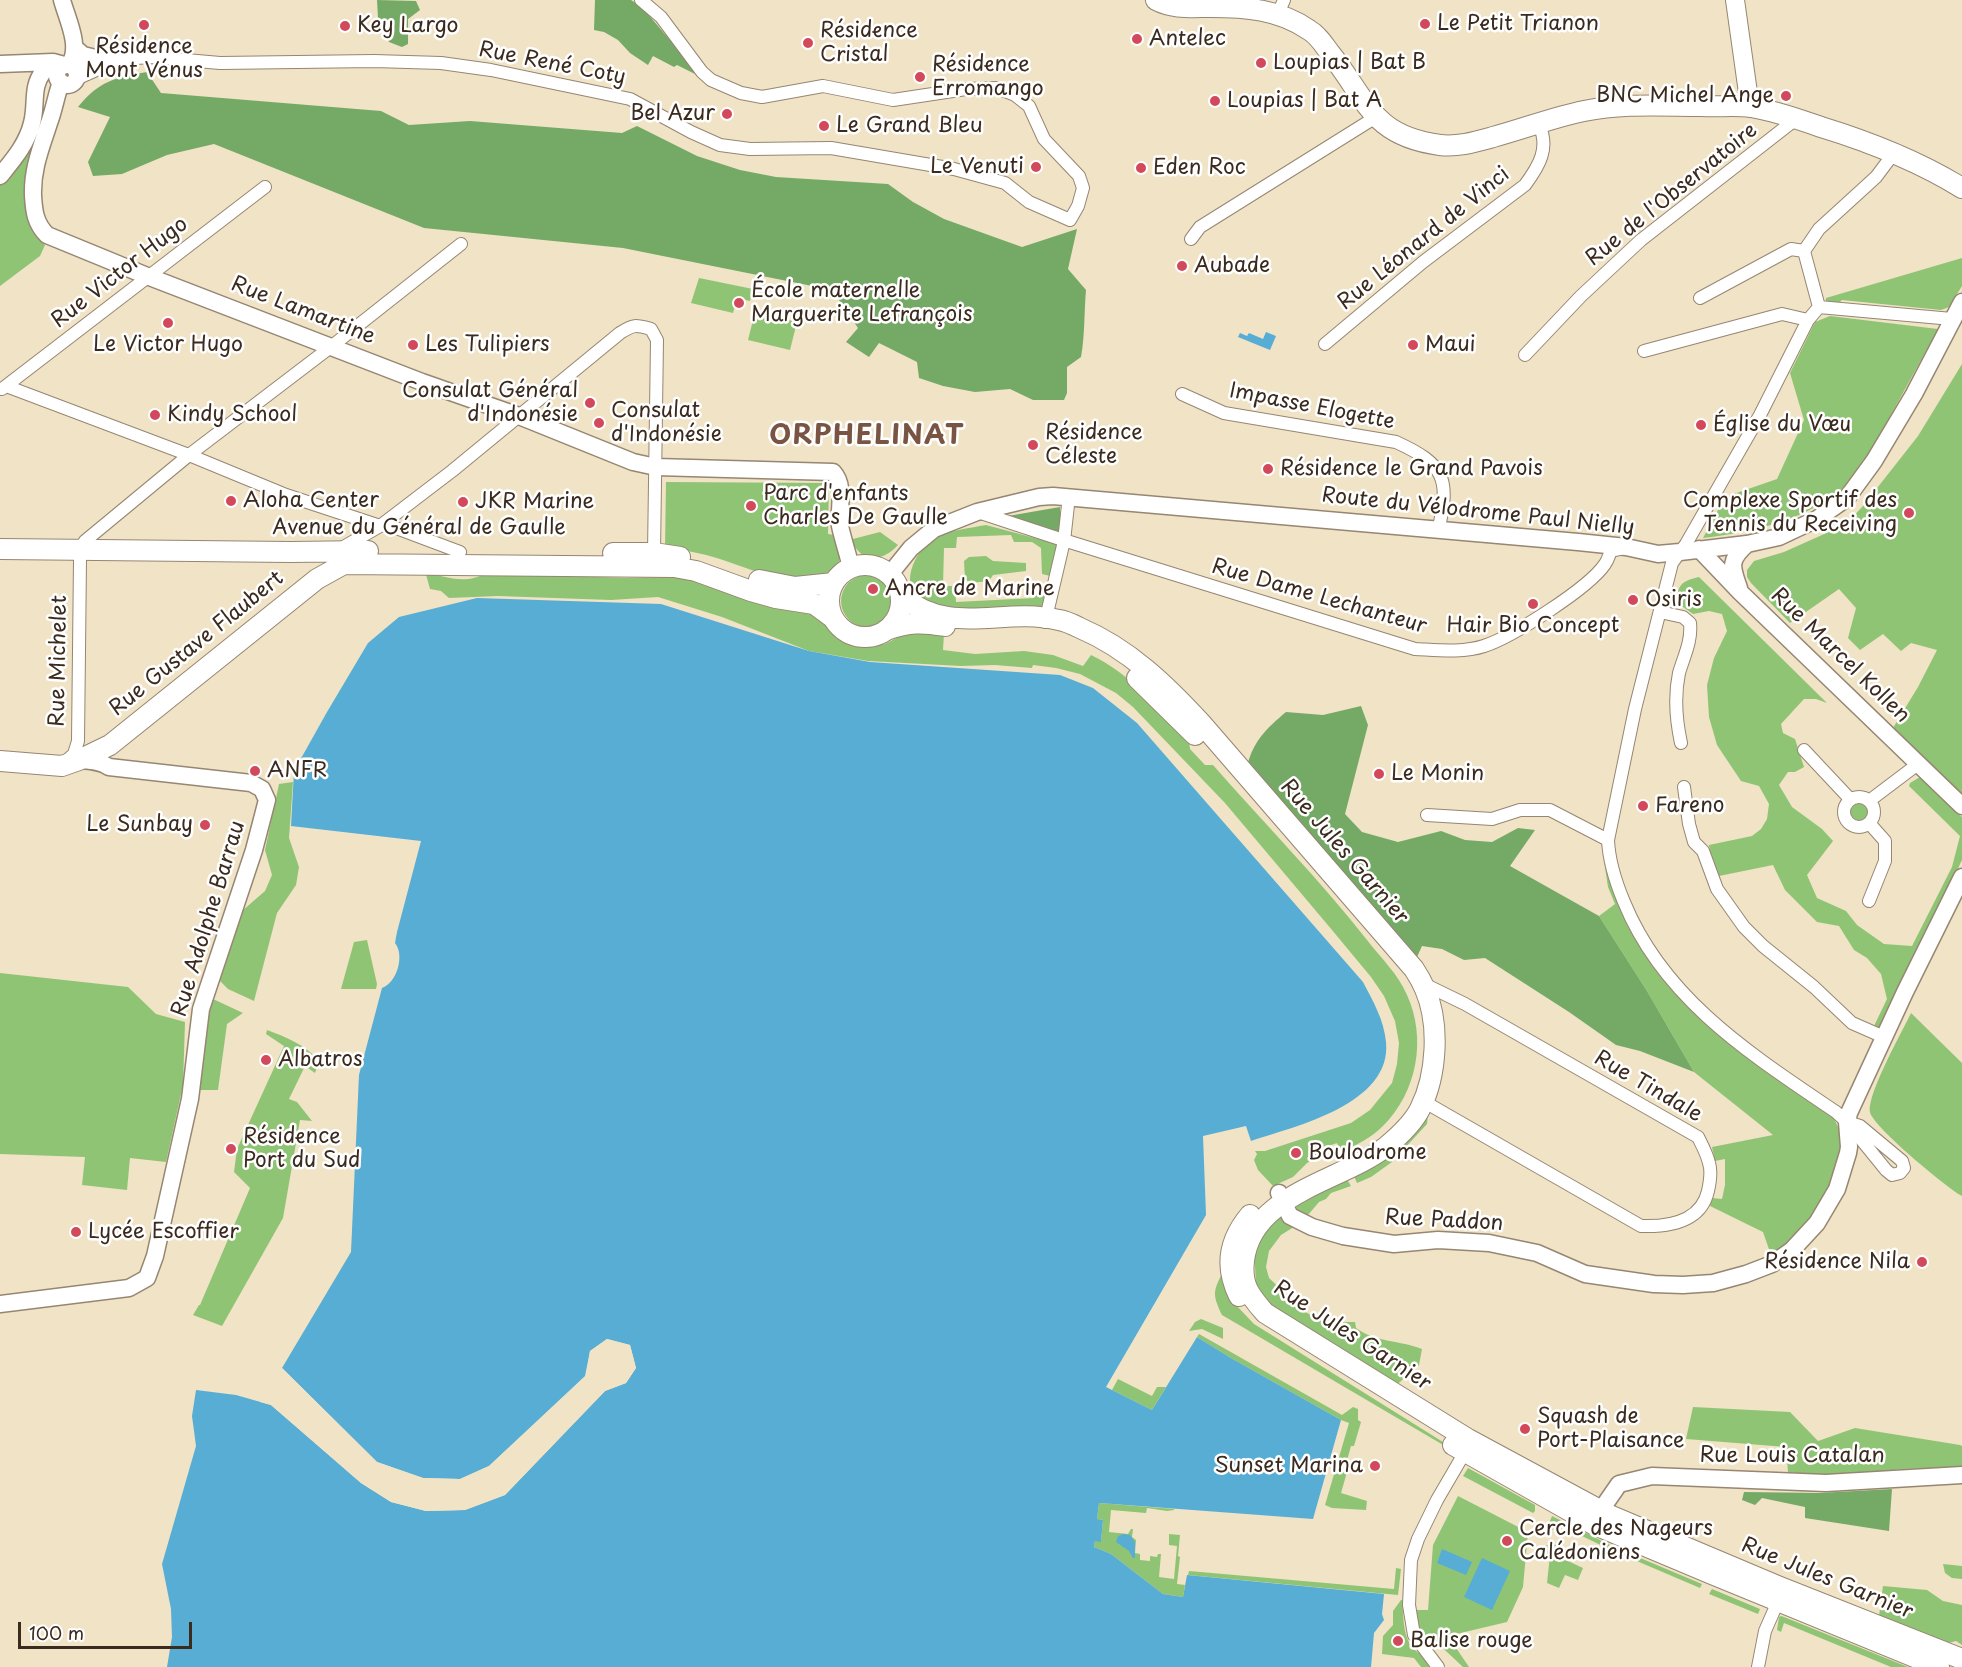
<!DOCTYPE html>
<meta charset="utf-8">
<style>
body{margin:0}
#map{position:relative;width:1962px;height:1667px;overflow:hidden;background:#f0e3c6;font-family:"Playpen Sans",sans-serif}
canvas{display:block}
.scale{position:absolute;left:18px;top:1622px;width:174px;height:27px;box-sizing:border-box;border:3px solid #3b2a1e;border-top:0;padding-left:8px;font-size:18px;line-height:21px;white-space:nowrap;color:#3b2a1e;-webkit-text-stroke:4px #fff;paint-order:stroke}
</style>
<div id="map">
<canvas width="1962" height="1667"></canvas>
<div class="scale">100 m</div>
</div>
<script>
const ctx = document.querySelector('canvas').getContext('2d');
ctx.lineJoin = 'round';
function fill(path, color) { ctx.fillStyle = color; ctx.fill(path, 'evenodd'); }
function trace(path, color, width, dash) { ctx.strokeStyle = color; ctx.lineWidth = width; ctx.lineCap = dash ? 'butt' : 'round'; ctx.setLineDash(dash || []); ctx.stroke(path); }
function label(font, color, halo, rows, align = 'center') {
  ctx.font = font + ' "Playpen Sans",sans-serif'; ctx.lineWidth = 5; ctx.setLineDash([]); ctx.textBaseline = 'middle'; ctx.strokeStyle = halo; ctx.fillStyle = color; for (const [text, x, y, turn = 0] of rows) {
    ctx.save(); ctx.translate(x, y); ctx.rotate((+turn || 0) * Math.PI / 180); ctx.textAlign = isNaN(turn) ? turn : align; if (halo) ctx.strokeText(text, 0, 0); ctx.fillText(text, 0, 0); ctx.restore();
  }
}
fill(new Path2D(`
 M50,102L25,181L31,225L45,245L40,256L0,286V183L42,119Z
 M1962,258V286L1949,307L1941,310L1842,300L1838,304L1826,301V298Z
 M699,278L753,289L750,301L737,298L733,313L691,303Z
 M755,312L797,322L790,350L748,340Z
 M1830,316L1938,329L1870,453C1866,460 1863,467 1858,473C1822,517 1756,532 1703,538L1725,497L1777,479L1804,420L1790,373L1815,322Z
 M1962,364V794L1893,728L1918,687L1937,650L1911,643L1901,651L1883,634L1860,650L1848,638L1856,608L1839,589L1790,623L1751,583L1747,577V570L1754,561L1784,552L1822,535L1849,521L1863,506L1918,436Z
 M666,482L829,483L828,534L835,535C837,545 843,562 836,571C832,576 826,577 819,578C784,585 753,570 720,559C702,553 683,550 665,548Z
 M986,525L1057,544L1050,576L1042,574L1041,548L1032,542H1014L1011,535L957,537L956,548H944L943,586H955L956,602L1034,598L1037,588L1046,589L1042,607C1015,611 941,614 919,598C898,583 918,546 936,537C951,530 970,528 986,525Z
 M880,532L898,545C889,555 876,562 863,555C858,552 853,544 849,540Z
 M986,556L993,561L1026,563V571L993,575L989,581L970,583L965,579L964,561L969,557Z
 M425,571C442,577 468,585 485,573L625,578L673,577L697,581L732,595L771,606L811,613L824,618L834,634L848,644L867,647L885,644L904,634L919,630L944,633L943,650L975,654L1024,651L1053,655L1083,666L1091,655C1131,674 1158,708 1189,740L1190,749L1205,765H1213C1264,823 1319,879 1367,940C1381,958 1398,974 1407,995C1427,1039 1417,1092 1383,1126C1371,1138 1356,1145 1341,1153L1337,1143L1323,1148L1324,1154L1307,1163L1293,1177L1273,1186L1258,1170L1254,1160L1257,1154L1255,1151H1265L1351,1123L1370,1110L1392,1083L1397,1064L1399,1043L1395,1021L1384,996L1371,977L1332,930L1225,803L1133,707L1116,693L1080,674L1056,668L1033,665L1032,668L995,665L961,666L868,661L809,651L722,617L658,597L611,600L498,596L449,598L441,591L430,589Z
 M841 601a26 26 0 1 1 52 0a26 26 0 1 1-52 0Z
 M1699,577L1827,703L1816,699H1804L1781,724L1783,733L1795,739L1804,767L1795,772H1788L1779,785L1792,807L1822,829L1833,841L1807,875L1817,898L1846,911L1857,925L1884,944L1912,946L1952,867L1960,836L1909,786L1910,783L1920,777L1962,817V860L1881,1029L1869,1027L1874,1026L1887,999L1881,974L1867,958L1854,950L1839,926L1817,922L1785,890L1773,865L1719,876L1712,864L1709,845L1752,836L1761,829L1767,819L1769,804L1759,786L1741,781L1717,745L1709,717L1707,685L1714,658L1727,631L1722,614L1709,611L1693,614L1676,602C1678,584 1682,581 1699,577Z
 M293,782L289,838L299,867L296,885L277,913L254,1001L228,989L220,981L242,911L265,891L272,875L265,850L279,784Z
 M1848 811a11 11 0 1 1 22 0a11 11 0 1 1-22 0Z
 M1604,861L1627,925L1646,956L1674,991L1716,1033L1831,1115C1863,1152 1809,1239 1771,1255L1763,1232L1710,1206L1712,1198L1722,1199L1725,1185V1159L1715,1161L1712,1147L1773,1135L1694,1072L1647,991L1599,916L1615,904L1608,887Z
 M367,940L377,984L376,989H341L354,942Z
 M0,973L128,987L156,1014L185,1022L183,1085L166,1162L130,1158L127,1190L82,1185L85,1157L0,1154Z
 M213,999L243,1013L227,1024L218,1090H199L204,1023Z
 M1911,1013L1962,1063V1196C1947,1188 1872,1126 1870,1112C1867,1094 1902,1032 1911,1013Z
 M267,1030C286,1037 306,1045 319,1061L315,1073L305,1066L289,1099L297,1102L312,1121L300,1120L283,1218L222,1326L193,1315L199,1305H200L250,1188L234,1172L237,1149L284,1046L266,1034Z
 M1428,1114L1427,1124L1392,1162L1371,1177L1357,1183L1352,1172Z
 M1345,1176L1351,1186L1331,1193L1326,1199L1319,1202L1308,1215L1298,1211L1294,1202Z
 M1276,1214L1297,1225L1281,1235L1269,1251L1266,1267L1269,1278L1287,1295L1294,1306L1324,1322H1355L1356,1328C1376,1343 1400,1340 1422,1349L1419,1365L1400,1382L1397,1384L1268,1306L1256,1286L1254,1247Z
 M1224,1269L1235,1304L1254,1324L1451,1447L1450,1449L1222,1315C1211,1292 1214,1291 1224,1269Z
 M1201,1319L1223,1328V1339L1202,1329L1189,1331L1195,1322Z
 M1199,1334L1342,1415L1353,1407L1358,1409V1420L1361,1422L1354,1446H1351L1344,1471L1347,1472L1341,1493L1367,1501L1366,1510L1332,1508L1325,1505L1349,1423L1341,1420L1231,1358L1197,1337Z
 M1118,1379L1152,1396L1157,1387H1166L1152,1410L1112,1390Z
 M1693,1407L1790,1412L1818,1441L1855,1428L1960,1445L1962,1446V1467L1902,1469L1841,1477L1788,1472L1786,1447L1686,1439Z
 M1468,1468L1535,1505V1511L1533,1513L1463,1476Z
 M1458,1496L1528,1532L1523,1587L1507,1622L1448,1636L1469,1667H1463L1431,1637L1425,1644L1417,1635L1414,1610H1428L1433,1545Z
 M1099,1503L1174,1509V1510L1167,1511L1147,1508L1146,1513L1111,1510L1109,1532L1128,1534L1131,1529H1133L1132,1537L1136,1540L1135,1553L1140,1554V1560L1150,1561V1556L1157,1557L1158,1554H1161L1159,1577L1174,1579L1177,1546L1169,1545V1534L1180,1535L1178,1556L1180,1557L1177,1584L1185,1585L1183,1597L1163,1594L1111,1554L1094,1547L1095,1541H1101L1103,1520L1097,1519Z
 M1552,1516L1614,1547L1702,1584L1700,1588L1611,1550L1557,1524L1553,1530L1547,1528Z
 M1551,1543L1556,1545L1553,1554L1583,1568L1578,1580L1565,1575L1559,1588L1547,1583L1550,1555L1542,1554L1545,1546Z
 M1943,1564L1962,1566V1579L1952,1578L1945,1573Z
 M1396,1568L1401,1569L1398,1595L1188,1575L1189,1571L1394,1589Z
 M1883,1586L1927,1590L1943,1601L1962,1605V1645L1956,1641L1945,1644L1879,1616Z
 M1712,1589L1760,1609L1758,1614L1709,1594Z
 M1401,1600H1402C1404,1617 1402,1638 1415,1650C1422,1656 1429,1659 1432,1667H1421L1414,1658L1382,1654L1383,1636L1393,1625V1611Z
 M1781,1616L1784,1617L1908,1667H1891L1784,1623L1781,1632L1777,1630L1779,1617Z`), '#90c475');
fill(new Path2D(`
 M377,0L416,1L420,10L408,19V44L402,47L389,42L378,18Z
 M595,0H631L642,7L701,77L677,65L674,67L653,56L648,65L630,53L618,40L604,32L594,30Z
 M147,72L161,93L381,111L409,125L470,121L622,133L637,126L697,156L740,170L776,177L888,184L913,202L944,219L1022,247L1077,229L1068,269L1086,290C1084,313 1085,334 1081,357L1067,367V393L1064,400H1033L1010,389L975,392L943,386L919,378L917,362L879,343L869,357L846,342L858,328L832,290L623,248L424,228L214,144L167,155L122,174L93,176L88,162L110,117L78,107C100,80 115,78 147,72Z
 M1060,507V532L1054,535L1008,516Z
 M1361,706L1368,725L1345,814L1362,832L1398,842L1441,831L1465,840L1492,842L1518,828L1535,830L1510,866L1599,916L1647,991L1694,1072L1640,1051L1616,1045L1569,1012L1485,958L1464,960L1442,949L1422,946L1417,957L1407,953L1247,766C1254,740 1266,729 1286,712L1323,715Z
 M1892,1489L1889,1531L1805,1518V1507L1762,1498L1755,1505L1742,1500L1744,1492L1819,1493Z`), '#74aa66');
fill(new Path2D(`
 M1266,332L1276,336L1270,350L1238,337L1240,333L1247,336L1249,333L1263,339Z
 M477,598L661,604L809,651L870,662L1060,675L1093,688L1137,723L1363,982C1373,1001 1384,1020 1386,1042C1392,1104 1296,1126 1251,1141L1246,1126L1203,1136L1206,1215L1106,1387L1152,1410L1197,1337L1231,1358L1341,1420L1313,1519L1099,1503L1097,1519L1103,1520L1101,1542L1095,1541L1094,1547L1111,1554L1163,1594L1183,1597L1187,1575L1384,1594L1382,1614L1384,1620L1374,1633L1371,1667H167L172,1637L171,1609L162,1564L196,1446L192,1416L196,1390L236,1395L271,1405L361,1483L391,1502L426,1511L465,1510L505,1495L605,1391L626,1383L636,1368L630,1345L607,1339L590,1351L586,1376L489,1466L460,1479L423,1478L377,1462L282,1368L351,1252L359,1075L382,988C397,983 405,955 395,943L397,932L421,841L291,826L294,771L327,712L368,643L399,617Z
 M1123,1534L1130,1535L1135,1542V1558H1133L1129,1551L1116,1542L1118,1536Z
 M1442,1549L1472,1562L1466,1575L1437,1563Z
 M1482,1558L1510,1571L1492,1610L1464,1597Z`), '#57add3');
fill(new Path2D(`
 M607,1339L630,1345L636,1368L626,1383L605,1391L505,1495L465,1510L426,1511L391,1502L361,1483L271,1405L260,1402L262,1399L272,1403L363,1481L392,1500L427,1508L465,1507L503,1492L603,1389L624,1380L633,1367L628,1348L608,1342L593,1353L588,1378L491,1469L460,1482L423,1481L376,1464L280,1370L282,1368L377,1462L423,1478L460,1479L489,1466L585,1376L590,1351Z`), '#f0e3c6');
const minor = new Path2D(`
 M1278,14L1284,0
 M74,68L104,60L152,57L220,63L374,61L441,63L491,70L630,99L691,132L720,145L750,149L831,148L954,169L1005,183L1029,202L1070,220L1078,206L1083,188L1079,176L1044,139L1029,106L1015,95L997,88L966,89L893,100L823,86L762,97L741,93L711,80L702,72L661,17L641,0
 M76,79L103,67
 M1191,239L1200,227L1376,117
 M1700,298L1791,249L1804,251
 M1819,307L1804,251L1819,229L1876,177L1894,153
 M1325,344L1423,262L1525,185C1539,166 1550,148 1539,125
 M1644,351L1782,314L1808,320
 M1525,355L1581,296L1641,240L1796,119
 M6,386L189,455L286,495L380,526L388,525L460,552
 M2,389L265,187
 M1182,394L1224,413L1396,442C1444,464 1451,478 1438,531
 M978,512L1057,538L1415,649C1437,650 1463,653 1484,646C1512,637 1589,588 1605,564C1608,560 1609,555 1611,551L1625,548
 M340,549L380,526L452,471L620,333C634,324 636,325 651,329L657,340L654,553
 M1660,612L1683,617L1690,623C1692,641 1684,656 1679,673C1674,697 1676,720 1681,743
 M1045,622L1064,541L1069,496
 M1804,750L1850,799
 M64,763L74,754L78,741L80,560V550L85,541L189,455L332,346L461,244
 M1684,787L1689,824L1694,842L1703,851L1717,889L1744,927L1763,946L1814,987L1852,1023L1884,1037
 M1844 812a15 15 0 1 1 30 0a15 15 0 1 1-30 0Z
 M1869,801L1918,764
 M1427,815L1492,819L1520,810H1550L1608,840
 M1869,823L1885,841V861L1869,901
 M1422,988L1430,987L1465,1004L1698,1137C1702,1145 1707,1154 1709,1163C1712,1172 1710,1182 1708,1191C1701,1222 1669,1227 1641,1226L1423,1101
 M1847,1122L1860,1126L1902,1161L1904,1168L1900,1173L1892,1175L1886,1170L1847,1122L1836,1112C1752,1055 1664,1000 1624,902C1616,883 1609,862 1608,840L1635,709L1672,563L1686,544L1760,415L1808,320L1819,307L1952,319
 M1438,1667L1414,1635L1409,1605L1411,1560L1418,1539L1437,1500L1465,1452
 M1758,1667L1765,1631L1780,1597`);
const tertiary = new Path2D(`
 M62,0C67,19 82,47 69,65
 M75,48L83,55L104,60
 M0,64L53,62L64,65
 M57 75a10 10 0 1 1 20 0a10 10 0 1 1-20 0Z
 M61,82C56,96 54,110 49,123C41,148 32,169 33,196C34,211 35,223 47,235L147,276L422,382L519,416L633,462L656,467L833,472C846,486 838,509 840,526C843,540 848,554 851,568
 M0,176C13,160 27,144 32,123C37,105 31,87 43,72
 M1699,549L1740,592L1962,806
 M890,574L911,548L934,529L977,512L1039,497L1053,496L1578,542L1626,547L1658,554L1680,552L1747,544L1779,537L1817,519L1847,498L1874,461L1914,394L1962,302
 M1739,588C1731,566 1729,560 1747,544
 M1279,1193L1290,1216L1312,1227L1343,1236L1394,1244L1438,1240L1489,1243L1537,1253L1585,1274L1654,1284L1683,1285L1713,1283L1746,1274L1772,1264L1792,1250L1817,1223L1837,1189L1848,1153L1849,1147L1847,1122L1849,1113L1905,992L1962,877
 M0,1304L129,1288L147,1278L155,1256L190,1099L201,1009L254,850L267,800L262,789L251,783L109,767C100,761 90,761 79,760
 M1603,1522L1600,1518L1601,1510L1619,1484L1652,1476L1826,1483L1962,1475`);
const secondary = new Path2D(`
 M1735,0L1750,107`);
const primary = new Path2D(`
 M1156,0C1173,9 1191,7 1210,7C1245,7 1279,9 1309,30C1318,35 1324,45 1330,53C1367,99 1371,136 1440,145C1458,147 1475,142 1493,137C1523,129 1554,117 1584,111C1623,103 1662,106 1702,106C1718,107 1735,105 1751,107C1775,111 1798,119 1821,127C1870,142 1918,161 1962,188
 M0,549L291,552L368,551
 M613,553H654L680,557
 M829 601a36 36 0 1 1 72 0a36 36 0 1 1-72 0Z
 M759,580L795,587L834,583
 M901,596C954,638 1001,606 1059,620C1066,621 1074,625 1080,628C1129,649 1166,685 1201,723L1414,969C1418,975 1422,982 1425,989C1440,1024 1437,1075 1420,1109C1413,1123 1399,1136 1387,1146C1343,1181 1251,1193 1244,1261C1241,1285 1250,1296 1265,1313L1468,1439L1609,1515L1775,1585L1962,1659
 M886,630C910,622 921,622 945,626
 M1137,678L1195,735
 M0,761L62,766L79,760L110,745L317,579L344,564L674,567L696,571L751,591L776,598L814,604L833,618
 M1239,1296C1224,1266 1229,1240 1250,1215
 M1453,1445L1593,1524L1712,1574L1939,1667`);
trace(minor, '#968672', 14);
trace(tertiary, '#968672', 19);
trace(secondary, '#968672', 20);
trace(primary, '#968672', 22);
trace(minor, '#fff', 12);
trace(tertiary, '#fff', 16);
trace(secondary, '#fff', 18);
trace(primary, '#fff', 20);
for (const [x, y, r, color] of [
 [1425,24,6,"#d1495b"],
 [144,25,6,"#d1495b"],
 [345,26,6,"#d1495b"],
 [1137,39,6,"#d1495b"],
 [808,43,6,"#d1495b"],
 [1261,63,6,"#d1495b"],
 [920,77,6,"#d1495b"],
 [1786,96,6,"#d1495b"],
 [1215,101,6,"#d1495b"],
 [727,114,6,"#d1495b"],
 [824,126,6,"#d1495b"],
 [1036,167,6,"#d1495b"],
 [1141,168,6,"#d1495b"],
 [1182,266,6,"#d1495b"],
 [739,303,6,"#d1495b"],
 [168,323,6,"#d1495b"],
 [413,345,6,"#d1495b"],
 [1413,345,6,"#d1495b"],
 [590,403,6,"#d1495b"],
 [155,415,6,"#d1495b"],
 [599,423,6,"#d1495b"],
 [1701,425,6,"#d1495b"],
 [1033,445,6,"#d1495b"],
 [1268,469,6,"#d1495b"],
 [231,501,6,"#d1495b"],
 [463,502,6,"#d1495b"],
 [751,506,6,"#d1495b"],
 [1909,513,6,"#d1495b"],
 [873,589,6,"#d1495b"],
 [1633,600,6,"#d1495b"],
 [1533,604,6,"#d1495b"],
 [255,771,6,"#d1495b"],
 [1379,774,6,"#d1495b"],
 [1643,806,6,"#d1495b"],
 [205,825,6,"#d1495b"],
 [266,1060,6,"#d1495b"],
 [231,1149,6,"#d1495b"],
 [1296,1153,6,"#d1495b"],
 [76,1232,6,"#d1495b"],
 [1922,1262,6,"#d1495b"],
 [1525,1429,6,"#d1495b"],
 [1375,1466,6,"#d1495b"],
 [1507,1541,6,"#d1495b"],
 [1398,1641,6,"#d1495b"]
]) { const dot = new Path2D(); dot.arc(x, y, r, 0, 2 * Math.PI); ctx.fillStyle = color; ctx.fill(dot); trace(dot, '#fff', 2); }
label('21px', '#3b2a1e', '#fff', [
 ["Le Petit Trianon",1437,24],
 ["Key Largo",357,26],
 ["Résidence",820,31],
 ["Cristal",820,55],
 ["Antelec",1149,39],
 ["Résidence",144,47,"center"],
 ["Mont Vénus",144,71,"center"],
 ["Loupias | Bat B",1273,63],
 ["Résidence",932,65],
 ["Erromango",932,89],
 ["BNC Michel Ange",1774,96,"right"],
 ["Loupias | Bat A",1227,101],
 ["Bel Azur",715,114,"right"],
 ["Le Grand Bleu",836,126],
 ["Le Venuti",1024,167,"right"],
 ["Eden Roc",1153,168],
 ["Aubade",1194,266],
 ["École maternelle",751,291],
 ["Marguerite Lefrançois",751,315],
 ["Le Victor Hugo",168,345,"center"],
 ["Les Tulipiers",425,345],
 ["Maui",1425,345],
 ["Consulat Général",578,391,"right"],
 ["d'Indonésie",578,415,"right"],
 ["Consulat",611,411],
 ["d'Indonésie",611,435],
 ["Kindy School",167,415],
 ["Église du Vœu",1713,425],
 ["Résidence",1045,433],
 ["Céleste",1045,457],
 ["Résidence le Grand Pavois",1280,469],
 ["Parc d'enfants",763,494],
 ["Charles De Gaulle",763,518],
 ["Aloha Center",243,501],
 ["Complexe Sportif des",1897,501,"right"],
 ["Tennis du Receiving",1897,525,"right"],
 ["JKR Marine",475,502],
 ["Ancre de Marine",885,589],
 ["Osiris",1645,600],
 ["Hair Bio Concept",1533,626,"center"],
 ["ANFR",267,771],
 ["Le Monin",1391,774],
 ["Fareno",1655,806],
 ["Le Sunbay",193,825,"right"],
 ["Albatros",278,1060],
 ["Résidence",243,1137],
 ["Port du Sud",243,1161],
 ["Boulodrome",1308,1153],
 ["Lycée Escoffier",88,1232],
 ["Résidence Nila",1910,1262,"right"],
 ["Squash de",1537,1417],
 ["Port-Plaisance",1537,1441],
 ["Sunset Marina",1363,1466,"right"],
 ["Cercle des Nageurs",1519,1529],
 ["Calédoniens",1519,1553],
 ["Balise rouge",1410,1641]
], 'left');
label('21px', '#3b2a1e', '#fff', [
 ["Rue René Coty",552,64,11],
 ["Rue de l'Observatoire",1672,195,-39],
 ["Rue Léonard de Vinci",1424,239,-39],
 ["Rue Victor Hugo",120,273,-38],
 ["Rue Lamartine",303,311,21],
 ["Impasse Elogette",1312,407,11],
 ["Route du Vélodrome Paul Nielly",1478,512,6],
 ["Avenue du Général de Gaulle",419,528],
 ["Rue Dame Lechanteur",1319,597,16],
 ["Rue Gustave Flaubert",197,644,-39],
 ["Rue Marcel Kollen",1840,656,44],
 ["Rue Michelet",59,661,-89],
 ["Rue Jules Garnier",1344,852,49],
 ["Rue Adolphe Barrau",209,919,-73],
 ["Rue Tindale",1648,1087,30],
 ["Rue Paddon",1444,1221,3],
 ["Rue Jules Garnier",1352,1336,33],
 ["Rue Louis Catalan",1792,1456],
 ["Rue Jules Garnier",1827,1579,22]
]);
ctx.letterSpacing = '1.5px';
label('bold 27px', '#7a5443', '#fff', [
 ["ORPHELINAT",867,437]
]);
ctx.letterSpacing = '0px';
</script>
